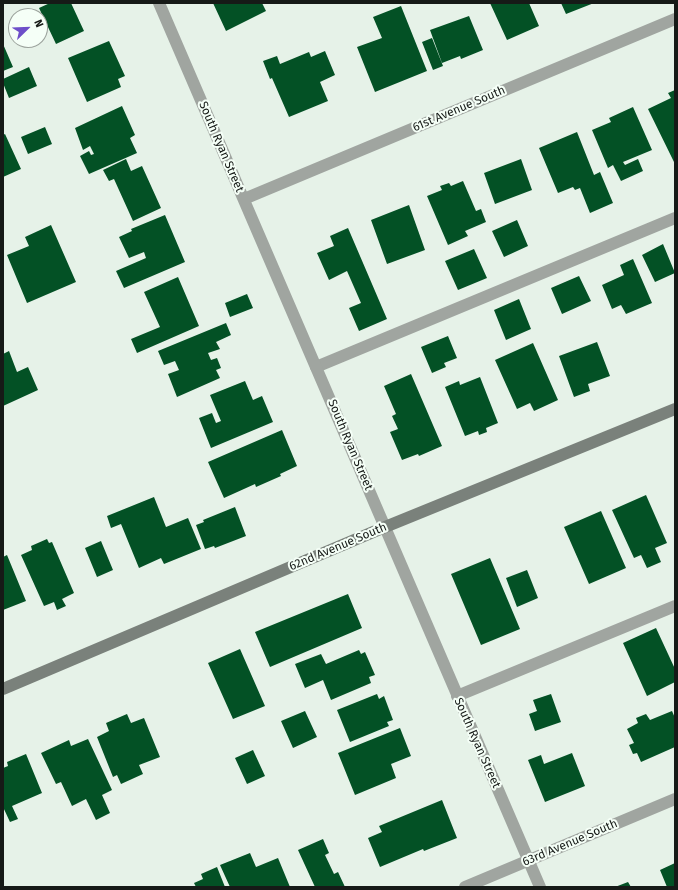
<!DOCTYPE html>
<style>
body{margin:0}
#map{position:relative;width:678px;height:890px;overflow:hidden;background:#e6f2e8;font-family:"Fira Sans",sans-serif}
canvas{display:block}
.frame{position:absolute;inset:0;border:4px solid #161a17;pointer-events:none}
.north{position:absolute;left:8px;top:8px;width:40px;height:40px;box-sizing:border-box;background:#f5fff7;border:1px solid #9ca39d;border-radius:50%;rotate:67deg;font-size:11px;font-weight:700;line-height:16px;text-align:center;color:#161a17}
.north::after{content:'';display:block;margin:auto;width:14px;height:18px;background:#6d4fc9;clip-path:polygon(50% 0,100% 100%,50% 72%,0 100%)}
</style>
<div id="map">
<canvas width="678" height="890"></canvas>
<div class="frame"></div>
<div class="north">N</div>
</div>
<script>
const ctx = document.querySelector('canvas').getContext('2d');
ctx.lineJoin = 'round';
function fill(path, color) { ctx.fillStyle = color; ctx.fill(path, 'evenodd'); }
function trace(path, color, width, dash) { ctx.strokeStyle = color; ctx.lineWidth = width; ctx.lineCap = dash ? 'butt' : 'round'; ctx.setLineDash(dash || []); ctx.stroke(path); }
function label(font, color, halo, rows, align = 'center') {
  ctx.font = font + ' "Fira Sans",sans-serif'; ctx.lineWidth = 4; ctx.setLineDash([]); ctx.textBaseline = 'middle'; ctx.strokeStyle = halo; ctx.fillStyle = color; for (const [text, x, y, turn = 0] of rows) {
    ctx.save(); ctx.translate(x, y); ctx.rotate((+turn || 0) * Math.PI / 180); ctx.textAlign = isNaN(turn) ? turn : align; if (halo) ctx.strokeText(text, 0, 0); ctx.fillText(text, 0, 0); ctx.restore();
  }
}
fill(new Path2D(`
 M50,3H71L84,31L56,44L39,8Z
 M213,3H262L266,11L226,31Z
 M490,3H529L539,26L507,40Z
 M561,3H594L566,14Z
 M401,6L427,71L375,92L357,47L382,38L373,17Z
 M469,16L483,50L461,59L460,56L442,63L430,30Z
 M432,38L443,66L433,70L422,42Z
 M109,41L125,76L118,79L121,87L87,102L68,58Z
 M3,44L13,67L3,71Z
 M325,51L335,75L320,82L328,101L289,117L272,78L270,79L263,61L277,56L280,64L309,52L311,57Z
 M29,67L37,86L9,98L3,83V79Z
 M675,90V161L674,162L648,109L671,98L668,93Z
 M122,106L135,135L130,138L137,153L89,174L80,156L89,151L91,155L94,154L90,146L83,150L75,128Z
 M633,107L652,150L623,162L625,165L638,159L643,171L621,181L613,165L608,168L592,130L611,122L609,118Z
 M45,127L52,144L28,154L21,137Z
 M577,132L594,175L600,172L613,203L590,213L580,188L575,190L573,187L558,193L539,148Z
 M5,134L21,169L3,177V135Z
 M126,159L131,171L142,166L161,208L133,221L114,179L109,181L103,170Z
 M521,159L532,190L495,204L484,173Z
 M463,181L476,211L481,209L486,222L465,231L468,236L448,245L427,196L442,190L440,186L449,183L451,186Z
 M409,205L425,250L387,264L371,220Z
 M165,215L185,262L124,288L116,271L146,258L144,252L129,258L119,237L132,231L131,229Z
 M517,220L528,246L504,257L492,231Z
 M51,225L76,282L27,303L7,255L29,246L25,237Z
 M348,228L387,319L359,331L349,308L361,303L347,271L329,280L317,253L334,246L330,236Z
 M663,244L675,273L655,282L642,255Z
 M474,249L487,278L458,290L445,261Z
 M633,259L652,303L626,314L621,305L612,309L602,285L624,275L620,265Z
 M579,276L591,301L562,314L551,288Z
 M178,277L199,326L137,353L131,339L160,327L144,292Z
 M247,294L253,308L230,317L225,303Z
 M519,299L531,329L506,340L494,310Z
 M226,323L231,335L216,342L220,349L208,353L211,360L217,358L221,368L216,370L220,378L177,397L168,374L179,370L175,361L164,365L158,351Z
 M448,336L457,358L444,363L446,367L432,373L421,347Z
 M597,342L610,376L588,384L590,391L574,397L559,356Z
 M533,343L558,400L534,411L530,403L517,409L495,360Z
 M9,351L17,372L28,367L38,390L3,406V354Z
 M411,374L442,446L419,456L418,454L402,460L390,432L398,429L392,416L396,414L384,386Z
 M480,377L498,423L486,428L487,432L479,435L478,431L465,436L445,387L459,381L460,385Z
 M245,381L253,400L262,396L273,422L211,448L199,418L212,413L216,423L221,421L210,395Z
 M282,430L297,466L280,474L281,476L256,487L255,484L224,498L208,462Z
 M646,495L667,543L655,548L661,562L647,568L641,555L634,558L612,510Z
 M154,497L166,527L188,518L201,549L164,564L161,558L139,568L121,524L111,528L107,516Z
 M235,507L246,536L215,548L214,546L205,549L196,525L204,522L203,520Z
 M601,511L626,568L589,584L564,527Z
 M47,539L49,543L52,542L74,593L62,599L66,606L57,610L54,602L44,606L21,555L32,550L31,546Z
 M101,541L113,570L97,577L85,548Z
 M7,555L26,601L3,610V557Z
 M490,558L520,629L481,645L451,574Z
 M527,570L538,598L517,607L506,578Z
 M348,594L362,628L270,667L255,632Z
 M656,628L675,669V682L647,696L623,643Z
 M240,649L265,706L233,719L208,663Z
 M359,650L361,654L365,652L375,675L369,677L371,683L331,700L323,680L305,688L295,664L321,654L326,664Z
 M377,694L379,699L384,696L393,720L387,722L389,726L350,742L337,710Z
 M551,694L561,722L535,731L529,714L537,711L533,700Z
 M305,711L317,737L293,748L281,721Z
 M672,711L675,718V747L641,762L637,753L633,754L629,745L634,743L627,729L638,723L636,718L646,714L650,720Z
 M127,714L131,723L144,718L160,757L139,765L143,774L121,784L117,775L113,777L97,737L109,731L106,723Z
 M400,728L411,756L391,764L396,778L355,795L338,753Z
 M88,739L112,790L102,795L110,813L96,820L86,799L72,806L61,782L56,784L41,753L69,740L71,746Z
 M253,750L265,776L247,784L235,758Z
 M572,753L585,786L545,802L528,760L541,755L544,764Z
 M26,754L42,793L12,806L18,819L10,822L3,807V768L8,766L7,762Z
 M442,800L457,838L424,851L423,849L380,867L368,838L382,832L379,826Z
 M323,839L329,853L325,855L334,874L338,872L345,887H315L298,850Z
 M250,853L256,867L278,858L290,887H230L220,865Z
 M675,863V887H667L660,870Z
 M217,867L225,887H196L194,883L203,879L201,874Z
 M628,882L631,887H615Z`), '#035125');
trace(new Path2D(`
 M316,367L675,218
 M457,696L675,606`), '#a0a5a0', 12);
trace(new Path2D(`
 M159,3L540,887
 M244,199L675,19
 M465,887L675,799`), '#a0a5a0', 12);
trace(new Path2D(`
 M3,689L385,527L675,409`), '#7a817b', 12);
label('12px', '#161a17', '#f5fff7', [
 ["61st Avenue South",459,109,-23],
 ["South Ryan Street",221,147,67],
 ["South Ryan Street",350,445,67],
 ["62nd Avenue South",338,547,-23],
 ["South Ryan Street",477,743,66],
 ["63rd Avenue South",570,843,-23]
]);
</script>
